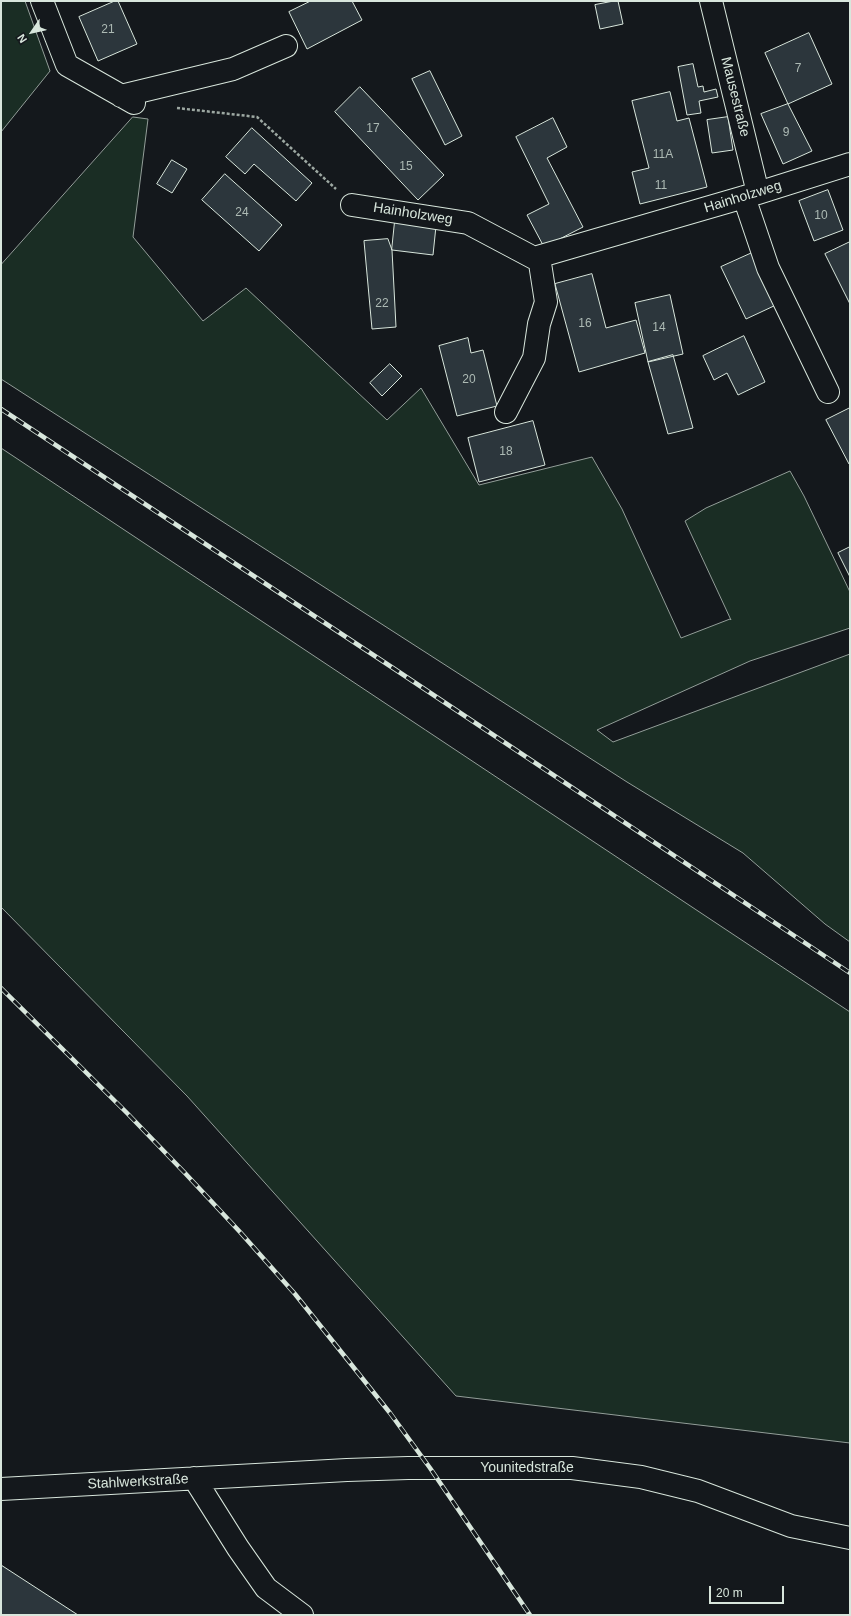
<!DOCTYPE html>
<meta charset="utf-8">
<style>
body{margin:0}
#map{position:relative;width:851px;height:1616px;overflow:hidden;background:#14181c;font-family:Arial,sans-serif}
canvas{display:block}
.frame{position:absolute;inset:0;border:2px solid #d8e6dc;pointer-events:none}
.north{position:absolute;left:12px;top:12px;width:40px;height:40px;-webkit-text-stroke:3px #14181c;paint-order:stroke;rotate:236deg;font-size:11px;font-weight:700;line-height:16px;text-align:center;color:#d8e6dc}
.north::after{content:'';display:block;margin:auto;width:14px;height:18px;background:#d8e6dc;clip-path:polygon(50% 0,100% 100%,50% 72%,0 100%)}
.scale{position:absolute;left:709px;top:1586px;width:75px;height:18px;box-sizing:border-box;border:2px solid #d8e6dc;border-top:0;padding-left:5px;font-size:12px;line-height:14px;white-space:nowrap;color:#d8e6dc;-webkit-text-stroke:3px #14181c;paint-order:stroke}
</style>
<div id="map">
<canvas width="851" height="1616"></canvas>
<div class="frame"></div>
<div class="north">N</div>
<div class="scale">20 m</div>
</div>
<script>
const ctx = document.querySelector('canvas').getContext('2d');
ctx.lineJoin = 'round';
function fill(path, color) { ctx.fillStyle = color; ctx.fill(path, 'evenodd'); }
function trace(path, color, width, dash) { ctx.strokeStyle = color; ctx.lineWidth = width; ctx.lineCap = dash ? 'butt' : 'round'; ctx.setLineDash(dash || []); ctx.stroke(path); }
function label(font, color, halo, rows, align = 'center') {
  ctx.font = font + ' Arial,sans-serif'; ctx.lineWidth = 3; ctx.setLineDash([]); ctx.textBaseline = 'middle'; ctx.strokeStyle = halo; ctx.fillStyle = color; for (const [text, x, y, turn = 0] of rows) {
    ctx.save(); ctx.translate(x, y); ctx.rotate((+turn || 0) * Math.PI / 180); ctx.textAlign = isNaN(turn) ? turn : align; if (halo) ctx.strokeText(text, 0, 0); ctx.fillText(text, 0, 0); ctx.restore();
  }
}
const green = new Path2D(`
 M1,1H25L50,71L1,132Z
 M133,117L148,119L133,237L203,321L246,288L387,420L421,388L479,485L592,457L622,509L681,638L730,619L731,620L685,521L706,508L790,471L804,496L850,592V628L750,661L597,730L613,742L850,654V942L825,924L743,853L627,782L1,379V265Z
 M1,448L850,1012V1443L456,1396L187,1096L1,907Z`);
fill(green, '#1a2d24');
trace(green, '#939e99', 1);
const building = new Path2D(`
 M115,1H118L137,44L98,61L79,17Z
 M311,1H352L362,20L307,49L289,12Z
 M614,1H618L623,24L600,29L595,5Z
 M809,33L832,84L788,104L765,53Z
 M693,64L698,87L703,86L704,92L716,89L718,97L699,101L701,113L687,115L678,67Z
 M430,71L462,136L445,145L412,79Z
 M360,87L444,175L418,200L335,112Z
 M670,92L677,121L689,118L707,187L640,204L632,172L649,168L632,101Z
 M788,104L812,151L783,164L761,114Z
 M728,117L733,150L712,153L707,120Z
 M553,118L567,147L547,158L583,227L544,247L527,215L549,204L516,137Z
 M252,128L312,183L296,201L254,164L245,174L226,157Z
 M172,160L187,169L172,193L157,184Z
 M225,174L282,225L259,251L202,200Z
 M828,190L843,230L814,241L799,201Z
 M395,221L436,226L433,255L392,250Z
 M388,239L392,250L396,327L372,329L364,241Z
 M850,242V304L825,254Z
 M752,253L776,305L746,319L721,267Z
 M592,274L606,328L636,320L645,353L579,372L555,284Z
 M670,295L683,354L648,362L635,303Z
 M744,336L765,382L738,395L727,373L714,380L703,356Z
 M468,338L471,353L483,350L497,406L457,416L439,346Z
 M673,355L693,428L668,434L648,362Z
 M390,364L402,376L382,396L370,383Z
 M850,408V464H849L826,420Z
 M533,421L545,465L479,482L468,438Z
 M850,547V577L838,553Z
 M1,1565L78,1615H1Z`);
fill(building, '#2c363c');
trace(building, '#d8e6dc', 1);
const minor = new Path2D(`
 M42,1L67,65L134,103
 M711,1L758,193
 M121,96L233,69L286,46
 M744,197L768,268L828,392
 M352,205L468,223L534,258L758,193L850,164
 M506,412L534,358L539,324L546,302L539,257
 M194,1478L238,1548L266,1588L302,1615
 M1,1489L347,1470L408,1468H572L641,1477L698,1491L791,1526L850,1538`);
trace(minor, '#d8e6dc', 24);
trace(new Path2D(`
 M177,108L257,117L336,189`), '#9da8a2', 2.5, [3, 2]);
trace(minor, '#14181c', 22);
const rail = new Path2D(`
 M1,409L393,668L850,973
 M1,988L127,1113L184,1172L240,1232L295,1294L390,1413L430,1468L530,1615`);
trace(rail, '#d8e6dc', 4.5);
trace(rail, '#14181c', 3, [9]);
label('12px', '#adbab4', null, [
 ["21",108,30],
 ["7",798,69],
 ["17",373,129],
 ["9",786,133],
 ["11A",663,155],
 ["15",406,167],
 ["11",661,186],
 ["24",242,213],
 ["10",821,216],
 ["22",382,304],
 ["16",585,324],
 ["14",659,328],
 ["20",469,380],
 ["18",506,452]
]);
label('14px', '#d8e6dc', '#14181c', [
 ["Mausestraße",735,97,76],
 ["Hainholzweg",743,197,-17],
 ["Hainholzweg",413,214,9],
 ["Younitedstraße",527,1468],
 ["Stahlwerkstraße",138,1482,-3]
]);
</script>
